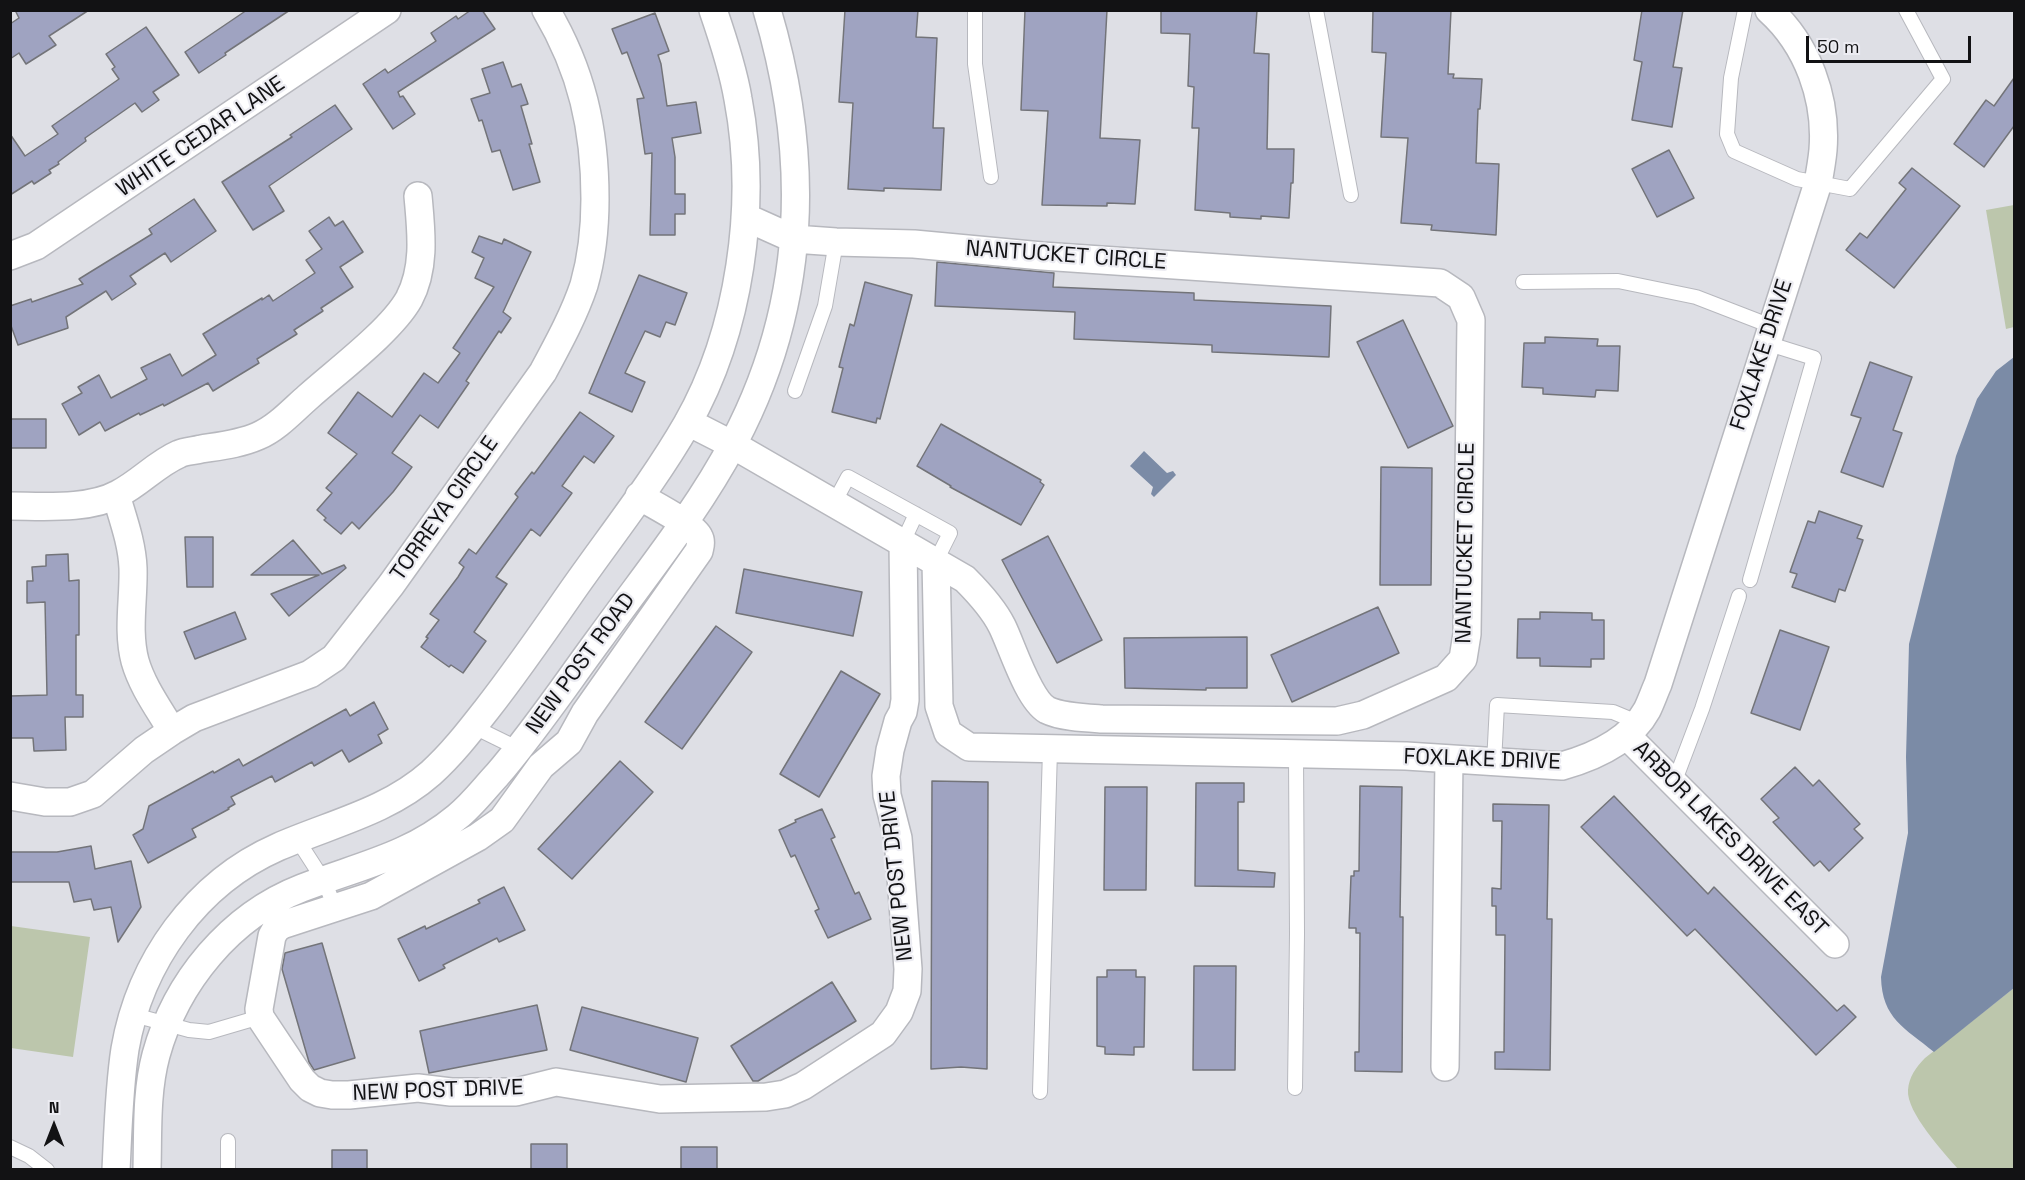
<!DOCTYPE html>
<style>
body{margin:0}
#map{position:relative;width:2025px;height:1180px;overflow:hidden;background:#dedfe5;font-family:"Space Grotesk",sans-serif}
canvas{display:block}
.frame{position:absolute;inset:0;border:12px solid #121214;pointer-events:none}
.north{position:absolute;left:24px;top:1096px;width:60px;height:60px;-webkit-text-stroke:4px #ececf2;paint-order:stroke;rotate:0deg;font-size:16px;font-weight:700;line-height:24px;text-align:center;color:#121214}
.north::after{content:'';display:block;margin:auto;width:21px;height:27px;background:#121214;clip-path:polygon(50% 0,100% 100%,50% 72%,0 100%)}
.scale{position:absolute;left:1806px;top:36px;width:165px;height:27px;box-sizing:border-box;border:3px solid #121214;border-top:0;padding-left:8px;font-size:18px;line-height:21px;white-space:nowrap;color:#121214;-webkit-text-stroke:4px #ececf2;paint-order:stroke}
</style>
<div id="map">
<canvas width="2025" height="1180"></canvas>
<div class="frame"></div>
<div class="north">N</div>
<div class="scale">50 m</div>
</div>
<script>
const ctx = document.querySelector('canvas').getContext('2d');
ctx.lineJoin = 'round';
function fill(path, color) { ctx.fillStyle = color; ctx.fill(path, 'evenodd'); }
function trace(path, color, width, dash) { ctx.strokeStyle = color; ctx.lineWidth = width; ctx.lineCap = dash ? 'butt' : 'round'; ctx.setLineDash(dash || []); ctx.stroke(path); }
function label(font, color, halo, rows, align = 'center') {
  ctx.font = font + ' "Space Grotesk",sans-serif'; ctx.lineWidth = 4.5; ctx.setLineDash([]); ctx.textBaseline = 'middle'; ctx.strokeStyle = halo; ctx.fillStyle = color; for (const [text, x, y, turn = 0] of rows) {
    ctx.save(); ctx.translate(x, y); ctx.rotate((+turn || 0) * Math.PI / 180); ctx.textAlign = isNaN(turn) ? turn : align; if (halo) ctx.strokeText(text, 0, 0); ctx.fillText(text, 0, 0); ctx.restore();
  }
}
fill(new Path2D(`
 M2014,205V327L2006,329L1986,210Z
 M11,926L90,937L73,1057L11,1048Z
 M2014,988V1169H1958C1944,1153 1906,1112 1908,1090C1909,1077 1916,1067 1925,1058Z`), '#bcc6ac');
fill(new Path2D(`
 M2014,357V988L1934,1052C1905,1028 1882,1019 1881,977L1908,833L1906,757L1909,644L1956,456L1977,399L1996,371Z
 M1144,451L1167,473L1173,471L1176,475L1154,497L1151,494L1153,487L1130,466Z`), '#7b8ba6');
const building = new Path2D(`
 M15,10H89L49,36L56,45L26,64L19,53L10,59V24L19,18Z
 M247,10H290L225,53L226,55L199,73L185,52Z
 M471,10H482L495,29L398,92L400,97L403,96L415,114L393,129L363,84L385,69L388,73L436,41L431,33L456,16L458,19Z
 M845,10H918L916,37L937,38L933,128H944L941,190L884,188V191L848,189L853,103L839,102Z
 M1025,10H1107L1100,138L1140,140L1135,204L1107,203V206L1042,205L1048,111L1021,110Z
 M1161,10H1257L1254,53L1269,54L1267,149H1294L1293,183H1291L1289,218L1261,216V219L1230,217V213L1195,210L1199,128H1192L1194,87L1188,86L1190,34L1161,33Z
 M1373,10H1451L1448,74H1454L1453,78L1482,79L1480,109H1478L1476,163L1499,164L1496,235L1431,230L1432,225L1401,223L1408,138L1381,137L1386,53L1372,52Z
 M1642,10H1683L1673,67L1682,68L1672,127L1632,120L1642,62L1634,60Z
 M655,13L669,51L658,55L661,64L667,106L696,102L701,133L672,138L675,157V194H685V214H675V235H650L652,153L645,154L637,99L644,98L627,52L622,54L612,29Z
 M146,27L179,75L153,92L159,100L142,112L135,103L85,138L86,141L58,162L59,164L49,170L51,173L34,184L32,181L10,195V134L25,156L58,134L52,126L119,79L112,69L115,67L106,54Z
 M503,62L512,87L521,84L528,104L521,106L532,144H529L540,182L513,190L500,150L492,152L482,120L479,121L471,99L490,93L482,69Z
 M2014,78V126L1984,167L1954,144L1986,100L1994,106Z
 M335,105L352,129L269,186L284,211L253,230L222,182L292,137L290,135Z
 M1669,150L1694,198L1657,217L1632,169Z
 M1912,168L1960,206L1894,288L1846,250L1860,233L1867,238L1906,189L1899,183Z
 M194,199L216,231L171,262L165,253L130,276L136,284L112,300L106,291L66,317L68,328L18,345L10,323V306L31,299L32,302L83,284L79,279L152,234L149,229Z
 M329,217L335,226L343,221L363,252L340,267L353,287L321,308L323,311L294,330L297,334L257,359L259,363L213,391L208,383L164,406L163,404L140,415L139,413L105,431L100,422L79,435L62,404L82,393L78,387L99,375L111,398L147,379L141,368L170,354L182,376L216,355L203,334L262,298V300L269,295L273,301L315,273L306,260L322,249L309,231Z
 M479,236L502,244L504,239L531,252L503,312L511,318L501,333L499,331L466,381L469,383L438,428L420,415L392,453L412,467L393,492L359,529L352,522L341,534L324,520L326,518L317,510L332,493L326,488L357,454L328,433L358,392L392,417L424,373L438,383L460,353L453,348L494,287L475,278L484,258L472,252Z
 M937,262L1054,273L1053,287L1194,293V300L1331,306L1329,357L1212,352V345L1074,339L1075,312L935,306Z
 M639,275L687,293L675,325L666,322L660,337L645,331L625,373L645,382L632,412L589,393Z
 M865,282L912,295L880,419L877,418L876,423L832,412L843,368L839,367L850,324L854,326Z
 M1403,320L1453,426L1408,448L1357,342Z
 M1545,337L1598,339L1597,346H1620L1618,391L1596,390L1595,397L1543,394V388L1522,387L1524,343H1545Z
 M1870,362L1912,377L1893,430L1902,433L1883,487L1841,472L1861,418L1851,415Z
 M580,412L614,436L594,463L584,456L562,486L572,493L540,536L531,529L496,577L507,584L474,632L486,641L463,673L451,665L449,667L421,647L428,638L426,637L439,620L430,614L458,577L464,567L459,563L469,549L476,554L518,497L515,494L532,472L534,474Z
 M10,419H46V448H10Z
 M941,424L1041,480L1040,482L1044,485L1021,525L950,487L951,486L917,466Z
 M1381,467L1432,468L1431,585H1380Z
 M1819,511L1862,526L1857,538L1863,540L1845,591L1839,589L1835,602L1792,587L1797,574L1790,572L1808,521L1815,523Z
 M1048,536L1102,640L1057,663L1002,560Z
 M185,537H213V587H187Z
 M293,540L322,574L344,565L346,568L289,616L271,594L319,575H251Z
 M68,554L69,581L79,580V635H76V695H83V717H65L66,750L34,751L33,738H10V696L47,695L45,602L27,603V581H33L32,567L46,566V555Z
 M744,569L862,592L853,636L736,613Z
 M1378,607L1399,653L1292,702L1271,655Z
 M235,612L246,639L195,659L184,632Z
 M1540,612L1592,613V620H1604V659H1591V667L1540,666V658H1517L1518,619H1540Z
 M716,626L752,652L682,749L645,722Z
 M1780,630L1829,647L1800,730L1751,713Z
 M1247,637V688H1206V690L1125,688L1124,638Z
 M841,671L880,694L819,797L780,774Z
 M374,702L388,729L378,735L382,743L349,762L342,750L314,766L312,762L275,782L272,776L231,797L235,804L228,808L229,809L192,829L196,837L148,863L133,835L143,829L149,806L213,771L214,773L239,759L243,766L346,709L350,716Z
 M620,761L653,792L572,879L538,849Z
 M1795,767L1813,786L1819,780L1860,824L1854,829L1863,838L1829,871L1820,861L1814,866L1773,822L1779,818L1761,799Z
 M932,781L988,782L987,1069L961,1067L931,1069Z
 M1196,783H1244V802H1238V870L1275,873L1274,887L1195,886Z
 M1360,786L1402,787L1400,917H1403L1402,1072L1355,1071V1052H1359L1360,933H1356V928H1349L1351,876H1354V871H1359Z
 M1105,787H1147L1146,890H1104Z
 M1614,796L1708,894L1714,887L1837,1011L1844,1005L1856,1017L1816,1055L1695,929L1687,936L1581,827Z
 M1493,804L1549,805L1547,919H1552L1550,1070L1495,1069V1052H1504L1505,935H1496V906H1492V888L1501,889L1502,821H1493Z
 M822,809L835,837L831,839L855,894L859,892L871,919L828,938L815,911L819,909L795,855L791,857L779,830L796,822L795,820Z
 M91,846L95,869L131,861L141,907L118,942L111,907L94,910L91,899L74,902L69,882H10V852H57Z
 M504,887L525,930L499,942L497,938L443,965L445,968L419,981L398,939L425,926L426,929L480,903L478,900Z
 M322,943L355,1058L314,1070L309,1062L282,969L285,953Z
 M1194,966H1236L1235,1070H1193Z
 M1107,970H1136V977H1145L1144,1047H1134V1055L1105,1054V1047L1097,1046V977H1107Z
 M832,982L856,1021L758,1081H753L731,1046Z
 M537,1005L547,1050L429,1073L420,1031Z
 M582,1007L698,1038L686,1082L570,1050Z
 M531,1144H567V1170H531Z
 M681,1147H717V1170H681Z
 M332,1150H367V1170H332Z`);
fill(building, '#9fa3c1');
trace(building, '#737479', 1.5);
const lane = new Path2D(`
 M975,10V64L991,177
 M1316,10L1351,195
 M1745,10L1731,78L1727,134L1734,151L1797,179L1850,189L1943,79L1906,10
 M1523,282L1618,281L1696,297L1771,326
 M795,391L825,306L836,242
 M834,503L848,477L950,533L936,561
 M903,542L916,514
 M1750,580L1814,358L1766,343
 M474,727L523,751
 M1494,763L1497,705L1613,712L1637,722
 M1674,783L1702,709L1739,596
 M297,839L324,881L335,907
 M134,1015L189,1030L209,1032L260,1017
 M1295,1088L1297,934L1296,754
 M1040,1092L1050,750
 M10,1147L29,1156L47,1170
 M228,1170V1141`);
const street = new Path2D(`
 M10,256L36,246L387,10
 M688,422L733,445L965,579C979,593 993,608 1002,626C1012,646 1028,699 1047,710C1061,717 1086,718 1102,719L1337,721L1363,715L1446,678L1463,659L1467,634L1471,320L1461,297L1440,283L1042,256L914,244L836,242L794,239L745,217
 M116,495C123,519 132,543 133,568C134,598 127,631 135,661C142,686 159,709 172,731
 M639,496C652,504 694,525 699,537C702,542 700,546 699,551L585,713L569,742L541,766L502,820L478,837L371,896L282,925L276,929L272,936L259,1009L260,1017L302,1080L310,1088L320,1093L332,1095H349L418,1088L451,1092H516L556,1082L660,1099L766,1097L785,1094L803,1086L883,1034L899,1012L907,991L908,969L898,838L887,795L886,776L890,750L898,721L903,712L905,700L903,542
 M10,506C43,506 89,510 118,494C140,483 156,464 179,454C185,451 194,451 201,449C220,446 240,444 258,436C277,428 293,410 308,397C337,371 391,331 409,299C426,267 421,230 418,196
 M936,561L939,706L948,733L969,747L1406,756L1562,766C1594,757 1630,741 1647,710C1651,702 1654,693 1658,684L1818,183C1820,172 1822,161 1823,150C1827,99 1808,45 1769,10
 M1626,735L1835,944
 M10,796L45,802H70L93,794L144,750L172,731L194,718L310,674L334,658L391,585L543,372C558,344 574,315 584,285C592,257 595,227 595,199C595,129 582,71 546,10
 M1445,1067L1449,759
 M116,1170C118,1130 119,1088 125,1049C140,962 196,883 278,847C330,824 387,812 431,773C452,754 469,732 487,709C516,672 543,633 570,594C609,538 653,483 687,424C740,331 758,204 738,99C733,69 723,39 713,10
 M147,1170C148,1132 146,1092 156,1055C176,982 230,916 302,888C358,866 409,857 457,817C472,805 484,789 497,775C534,732 566,684 600,638C646,574 697,512 734,442C807,304 811,158 767,10`);
trace(lane, '#b7b8be', 16);
trace(street, '#b7b8be', 30);
trace(lane, '#fff', 14);
trace(street, '#fff', 27);
label('22px', '#121214', '#ececf2', [
 ["WHITE CEDAR LANE",201,137,-34],
 ["NANTUCKET CIRCLE",1066,256,4],
 ["FOXLAKE DRIVE",1762,355,-72],
 ["TORREYA CIRCLE",445,509,-55],
 ["NANTUCKET CIRCLE",1466,543,-89],
 ["NEW POST ROAD",581,664,-54],
 ["FOXLAKE DRIVE",1482,760,2],
 ["ARBOR LAKES DRIVE EAST",1730,839,45],
 ["NEW POST DRIVE",897,876,-96],
 ["NEW POST DRIVE",438,1091,-2]
]);
</script>
